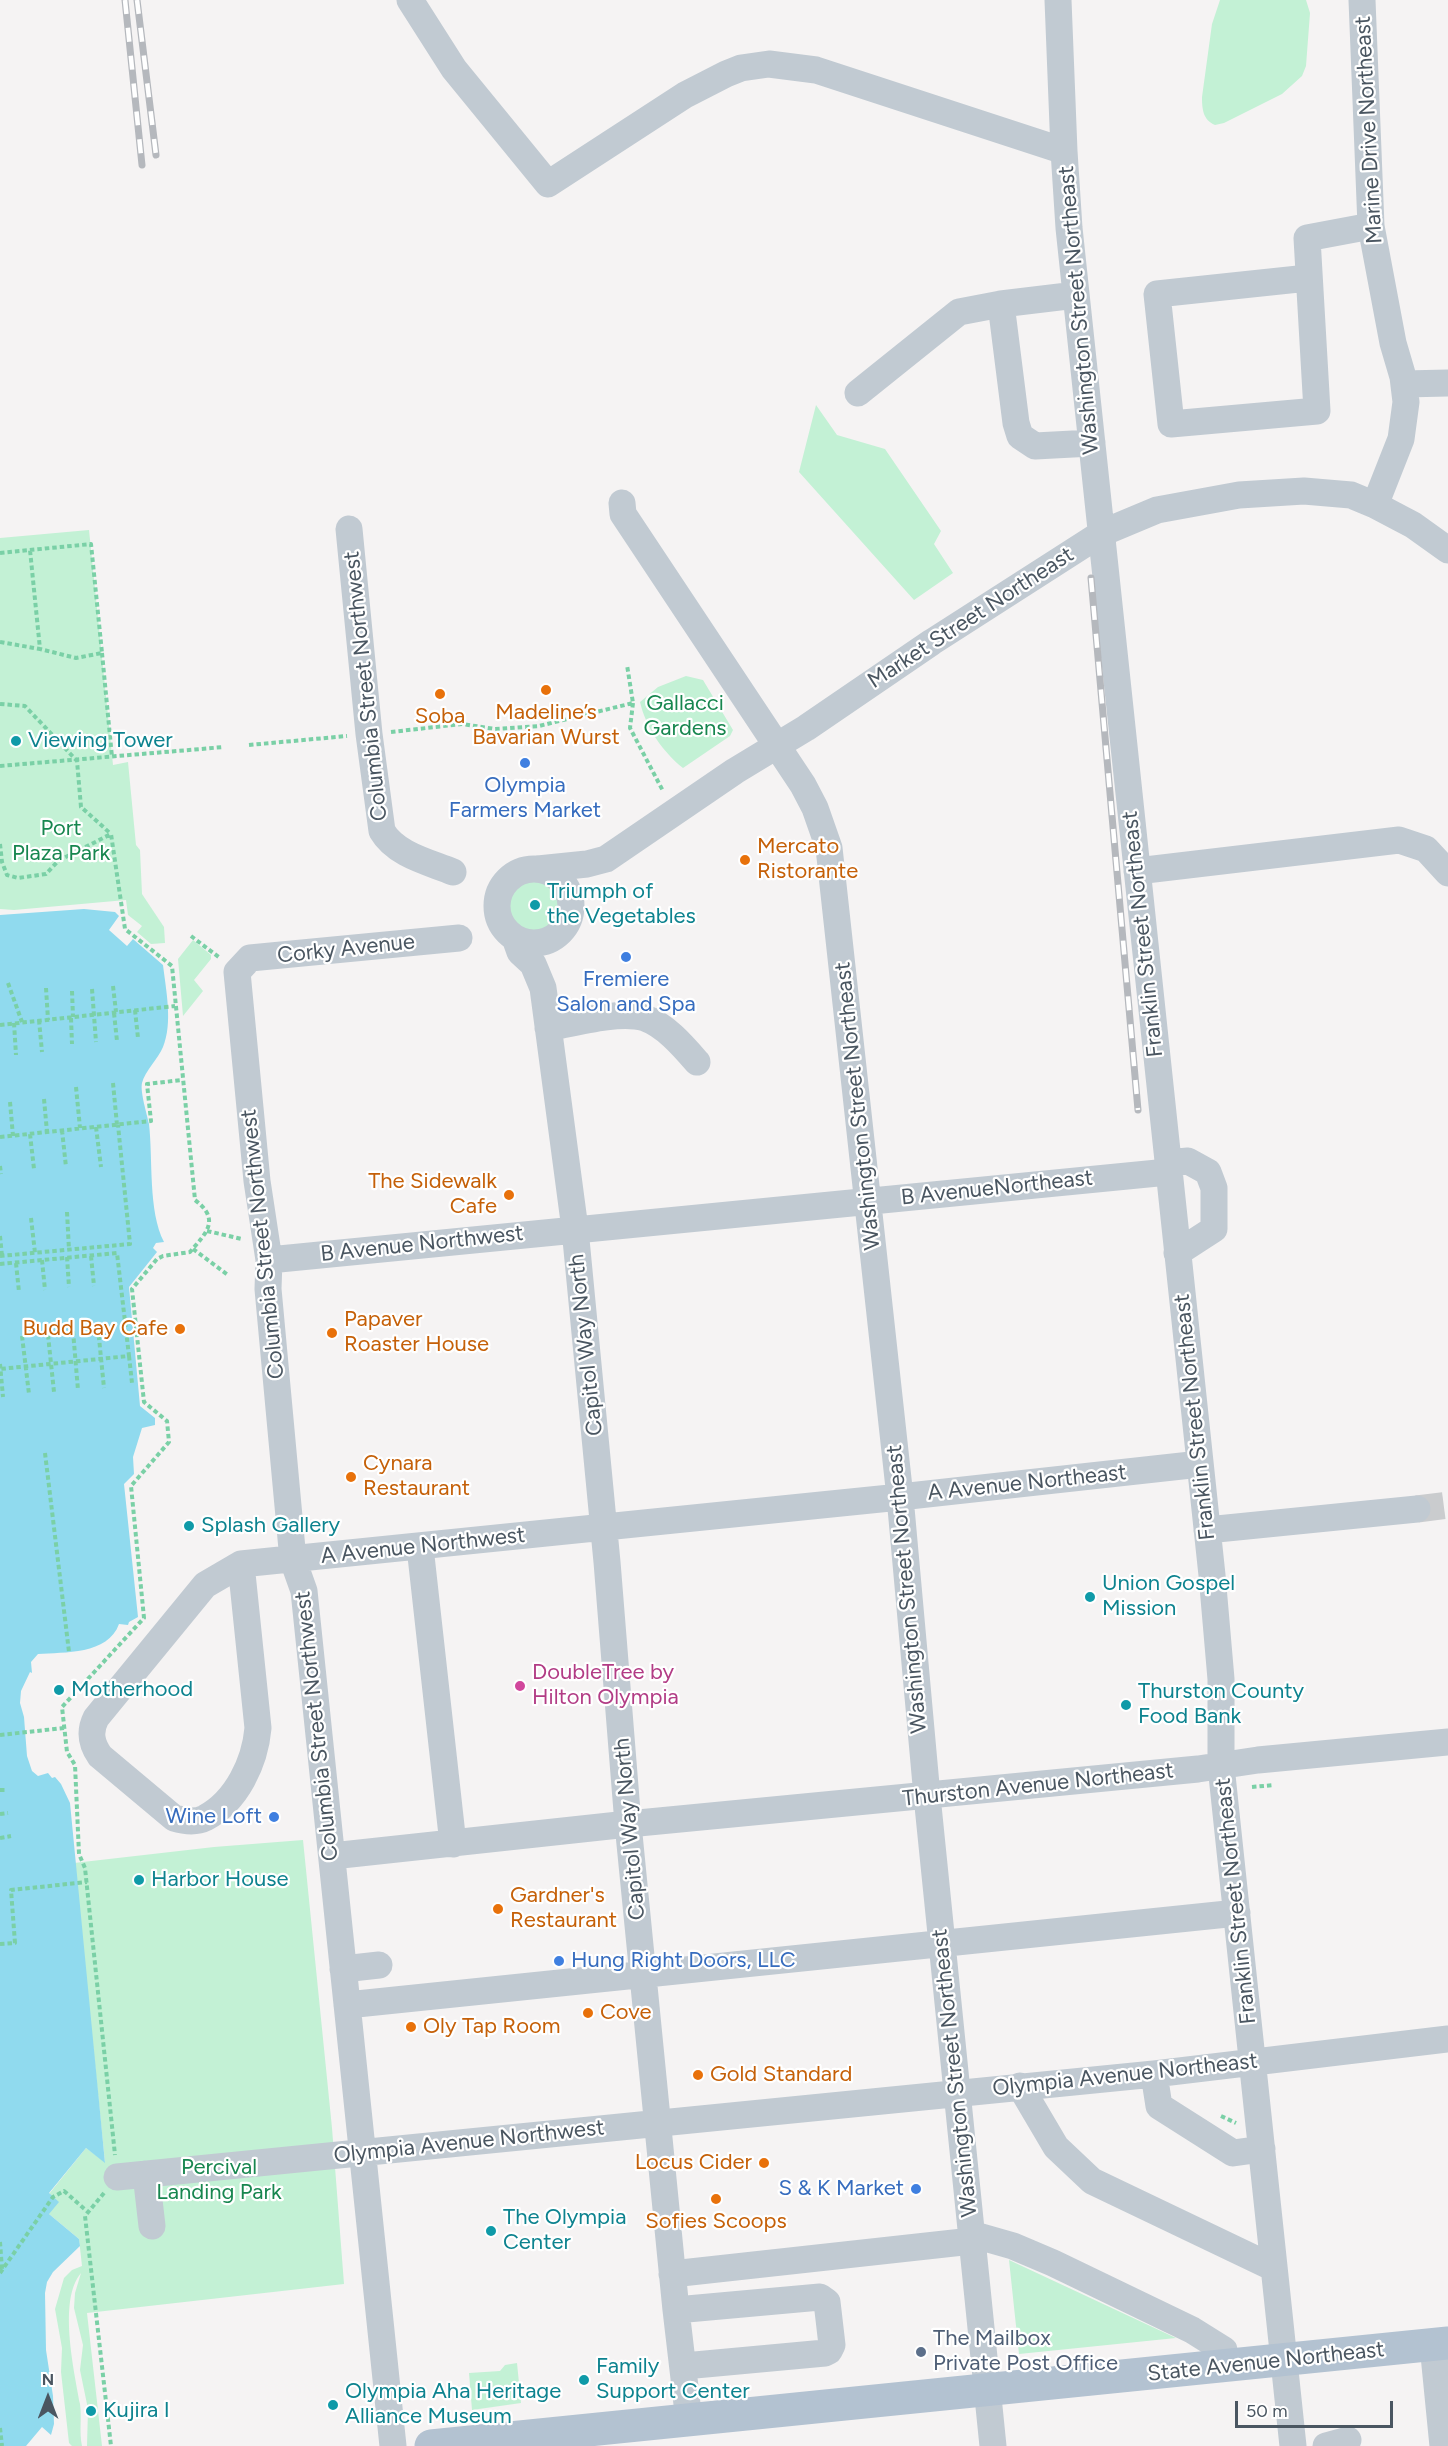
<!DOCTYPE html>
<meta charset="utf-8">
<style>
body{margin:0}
#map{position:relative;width:1448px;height:2446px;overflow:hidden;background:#f5f3f3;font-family:Figtree,sans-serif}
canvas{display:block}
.north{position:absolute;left:18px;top:2368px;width:60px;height:60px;-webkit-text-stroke:4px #fff;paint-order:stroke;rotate:0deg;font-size:16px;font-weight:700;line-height:24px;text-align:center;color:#4a5661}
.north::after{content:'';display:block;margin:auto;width:21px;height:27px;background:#4a5661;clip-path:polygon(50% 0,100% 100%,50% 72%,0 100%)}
.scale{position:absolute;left:1235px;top:2401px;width:158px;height:27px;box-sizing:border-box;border:3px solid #4a5661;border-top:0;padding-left:8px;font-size:18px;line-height:21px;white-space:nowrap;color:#4a5661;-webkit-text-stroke:4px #fff;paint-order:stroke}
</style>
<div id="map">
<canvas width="1448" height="2446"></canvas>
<div class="north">N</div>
<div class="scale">50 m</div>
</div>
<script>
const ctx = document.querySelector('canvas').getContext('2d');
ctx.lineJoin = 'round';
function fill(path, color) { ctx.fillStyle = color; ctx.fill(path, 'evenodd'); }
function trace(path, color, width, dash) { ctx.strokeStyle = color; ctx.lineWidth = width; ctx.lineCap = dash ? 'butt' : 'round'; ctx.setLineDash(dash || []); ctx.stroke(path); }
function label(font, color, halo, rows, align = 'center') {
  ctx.font = font + ' Figtree,sans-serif'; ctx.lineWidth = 4.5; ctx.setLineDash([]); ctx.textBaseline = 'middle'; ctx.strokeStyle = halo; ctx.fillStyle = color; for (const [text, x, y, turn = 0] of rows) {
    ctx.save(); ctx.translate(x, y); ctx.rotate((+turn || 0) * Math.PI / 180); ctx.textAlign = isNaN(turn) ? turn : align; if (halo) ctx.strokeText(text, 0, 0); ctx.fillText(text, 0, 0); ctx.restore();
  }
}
fill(new Path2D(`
 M1220,0H1306L1310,13L1306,66L1302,76L1282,94L1224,123L1215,125C1203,120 1202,109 1202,97L1212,24Z
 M816,405L837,435L885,449L941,531L934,544L953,573L914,600L799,472Z
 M89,530L113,765L128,762L136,845L140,850L142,894L164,927L165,943L151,944L137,932L142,926L128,915L126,900L14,910L0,909V538Z
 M686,676L703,680L733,730L730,736L683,768C663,752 646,728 640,702L658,687Z
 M506 906a28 28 0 1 1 56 0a28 28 0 1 1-56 0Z
 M193,940L211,955V959L194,980L203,991L183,1016L178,959Z
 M303,1840L332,2128L344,2284L87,2313L102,2446H87L88,2409L80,2370L83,2345L74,2308L75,2293L81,2273C58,2300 74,2370 80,2404C82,2418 79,2432 82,2446H72L69,2443L61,2372L62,2348L55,2309L64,2278L72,2270L82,2266L79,2239L49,2214V2194L86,2148L105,2162L74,1863L214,1847Z
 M1009,2260L1176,2338L1019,2354Z
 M517,2363L521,2403L472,2410L469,2373L500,2371L505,2365Z`), '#c3f1d5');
fill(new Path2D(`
 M84,909L115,912L119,916L109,930L127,946L133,939L163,965C166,990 173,1023 163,1047C158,1059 145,1071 142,1083C140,1092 147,1114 149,1124C153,1159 148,1211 164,1242L156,1243L153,1248L157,1252L129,1287L140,1406L155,1418V1425L142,1428L133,1457L134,1474L124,1484L138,1617L129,1622L128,1625L119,1624C108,1655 64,1652 38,1654L31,1662L32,1673L30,1672L21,1691L20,1703L24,1717L27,1756L32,1771L38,1776L48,1773L52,1778L55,1777L61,1784L70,1803L105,2163L86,2148L49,2193L59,2202L49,2214L79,2239L80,2246L53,2272L47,2282L45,2293L46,2350L53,2396L54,2424L51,2435L42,2427L26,2446H0V915Z`), '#90daee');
trace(new Path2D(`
 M1417,1509L1448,1505`), '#caccce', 27, [27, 14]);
trace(new Path2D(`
 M0,553L91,544L102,653L76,658L40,649
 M0,642L40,649L30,550
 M102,653L112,757
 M633,703L630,728L663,791
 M0,704L25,706L77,761L81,807L111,834
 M391,732L462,724L495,729L539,726L633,703L627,665
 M249,745L347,736
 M0,766L224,747
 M0,844L2,862L7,875L18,878L46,874L58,861L111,834L125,929L172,966L195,1200C221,1220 206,1233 190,1252L163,1256L157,1259L132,1289L144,1402L167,1421L169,1442L131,1486L144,1618L62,1707L67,1752L75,1765L79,1854L85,1868L115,2155
 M191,936L220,958
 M8,983L22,1022
 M113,986L116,1012
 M46,988L48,1020
 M92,989L96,1042
 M72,991L73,1017
 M135,1010L138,1038
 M114,1013L117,1041
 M71,1018L72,1044
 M39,1020L42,1052
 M14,1023L16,1055
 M0,1025L175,1006
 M113,1083L117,1125
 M76,1087L80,1128
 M44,1099L47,1132
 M10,1102L13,1136
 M96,1127L101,1167
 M62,1130L66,1167
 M30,1134L34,1169
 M0,1137L151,1121L147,1084L182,1080
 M0,1166L1,1174
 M67,1212L69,1250
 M31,1218L35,1253
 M207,1231L242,1239
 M0,1236L2,1256
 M193,1249L228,1275
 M0,1256L130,1244L118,1125
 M91,1256L94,1286
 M67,1257L69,1287
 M42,1260L45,1290
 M16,1263L19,1292
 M0,1264L117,1253L129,1356L0,1369
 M98,1328L104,1388
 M73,1331L78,1390
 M48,1335L54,1392
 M22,1336L29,1394
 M129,1356L132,1383
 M0,1364L3,1397
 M45,1453L69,1652
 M0,1735L64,1728
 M1252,1787L1274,1785
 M0,1790H5
 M0,1814L8,1813
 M0,1838L11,1836
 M0,1944L15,1943L11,1890L87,1882
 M1221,2116L1236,2123
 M104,2193L85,2216L111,2446
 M0,2242L2,2269
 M0,2273L53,2197L64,2191L88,2212
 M0,2428L2,2446`), '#7ad0a6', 4, [4.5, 3]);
trace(new Path2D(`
 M410,0L454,69L548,184L685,95L726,74L741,68L769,64L816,70L1064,151L1069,228L1212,1575L1221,1679V1766L1293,2446
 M1058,0L1064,151
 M1362,0L1371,226L1393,343L1403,377L1406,402L1401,439L1375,505
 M1308,278L1157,294L1171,424L1317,411L1307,238L1371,226
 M1001,304L1016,423L1020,436L1035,446L1092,443
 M1404,384L1448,383
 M858,393L959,312L1001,304L1076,295
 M622,503L623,514L803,785L815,808L829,848L900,1497L927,1796L993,2446
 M349,529L369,734L382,831C396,855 429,862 453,872
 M497 906a37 37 0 1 1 74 0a37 37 0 1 1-74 0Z
 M538,869L587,864L606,859L735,771L806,728L932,642L1102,533L1157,510L1239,495L1304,491L1351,495L1375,505L1413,525L1448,550
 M1137,871L1399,840L1426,849L1448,873
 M515,938L520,952L533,964L543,988L575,1229L607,1562L628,1824L676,2310L689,2421
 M548,1028C574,1023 620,1010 645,1018C665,1025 683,1046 697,1062
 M1167,1163L1188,1161L1208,1172L1214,1188V1229L1177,1253
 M269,1260L1168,1172
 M1207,1530L1417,1509
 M420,1547L453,1844
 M241,1564L900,1497L1200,1464
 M241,1564L258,1728C255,1762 237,1801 205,1818C195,1823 184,1821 174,1818L100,1756C91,1743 89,1732 96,1718L205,1585Z
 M332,1856L628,1824L1198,1769L1258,1760L1448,1742
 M343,1969L379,1965
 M347,2005L1237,1913
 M1154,2074L1159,2106L1233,2153L1262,2149
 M1020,2086L1056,2147L1092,2181L1274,2268
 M146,2174L152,2226
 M117,2177L1154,2074L1448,2039
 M971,2234L1013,2246L1053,2263L1192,2330L1224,2350L1226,2366
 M672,2274L972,2241
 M676,2310L820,2297L827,2302L832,2345L829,2351L825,2353L684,2366
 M1433,2345L1443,2446
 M393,2446L304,1591L293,1560L268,1289L269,1260L257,1181L237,972L250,958L459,938
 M1326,2446L1348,2440`), '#c1cad2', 27);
trace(new Path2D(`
 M431,2446L1448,2343`), '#b3c2d1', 33);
const rail = new Path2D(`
 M125,0L142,165
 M137,0L156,155
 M1091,578L1138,1110`);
trace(rail, '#b5b8bd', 7);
trace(rail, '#fff', 4.5, [14]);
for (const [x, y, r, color] of [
 [546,690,6,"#e8710a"],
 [440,694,6,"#e8710a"],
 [16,741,6,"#0f9aa8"],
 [525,763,6,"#3f7fe0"],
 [745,860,6,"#e8710a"],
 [535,905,6,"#0f9aa8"],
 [626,957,6,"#3f7fe0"],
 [509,1195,6,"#e8710a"],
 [180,1329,6,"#e8710a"],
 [332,1333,6,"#e8710a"],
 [351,1477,6,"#e8710a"],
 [189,1526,6,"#0f9aa8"],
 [1090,1597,6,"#0f9aa8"],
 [520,1686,6,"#d1479c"],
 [59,1690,6,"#0f9aa8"],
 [1126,1705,6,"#0f9aa8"],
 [274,1817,6,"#3f7fe0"],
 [139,1880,6,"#0f9aa8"],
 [498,1909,6,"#e8710a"],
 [559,1961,6,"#3f7fe0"],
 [588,2013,6,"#e8710a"],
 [411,2027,6,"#e8710a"],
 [698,2075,6,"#e8710a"],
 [764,2163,6,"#e8710a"],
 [916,2189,6,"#3f7fe0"],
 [716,2199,6,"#e8710a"],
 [491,2231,6,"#0f9aa8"],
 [921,2352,6,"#5c6f8a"],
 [584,2380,6,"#0f9aa8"],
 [333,2405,6,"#0f9aa8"],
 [91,2411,6,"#0f9aa8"]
]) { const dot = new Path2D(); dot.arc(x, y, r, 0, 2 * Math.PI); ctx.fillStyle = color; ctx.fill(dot); trace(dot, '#fff', 2); }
label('22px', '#4a5661', '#fff', [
 ["Marine Drive Northeast",1369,130,-93],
 ["Washington Street Northeast",1079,310,-95],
 ["Market Street Northeast",971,618,-33],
 ["Columbia Street Northwest",366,686,-96],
 ["Franklin Street Northeast",1143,934,-96],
 ["Corky Avenue",346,949,-6],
 ["Washington Street Northeast",858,1106,-96],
 ["B AvenueNortheast",997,1188,-6],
 ["Columbia Street Northwest",263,1244,-96],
 ["B Avenue Northwest",422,1244,-6],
 ["Capitol Way North",586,1345,-96],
 ["Franklin Street Northeast",1195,1417,-96],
 ["A Avenue Northeast",1027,1483,-6],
 ["A Avenue Northwest",423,1546,-6],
 ["Washington Street Northeast",907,1589,-95],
 ["Columbia Street Northwest",317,1726,-96],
 ["Thurston Avenue Northeast",1038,1785,-6],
 ["Capitol Way North",630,1829,-95],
 ["Franklin Street Northeast",1236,1901,-96],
 ["Washington Street Northeast",955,2073,-96],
 ["Olympia Avenue Northeast",1125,2075,-6],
 ["Olympia Avenue Northwest",469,2142,-6],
 ["State Avenue Northeast",1266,2362,-6]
]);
label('22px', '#17864f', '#fff', [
 ["Gallacci",685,704],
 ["Gardens",685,729],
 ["Port",61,829],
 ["Plaza Park",61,854],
 ["Percival",219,2168],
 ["Landing Park",219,2193]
]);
label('22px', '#c56008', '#fff', [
 ["Madeline’s",546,713,"center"],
 ["Bavarian Wurst",546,738,"center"],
 ["Soba",440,717,"center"],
 ["Mercato",757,847],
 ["Ristorante",757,872],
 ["The Sidewalk",497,1182,"right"],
 ["Cafe",497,1207,"right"],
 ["Papaver",344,1320],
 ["Roaster House",344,1345],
 ["Budd Bay Cafe",168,1329,"right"],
 ["Cynara",363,1464],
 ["Restaurant",363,1489],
 ["Gardner's",510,1896],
 ["Restaurant",510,1921],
 ["Cove",600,2013],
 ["Oly Tap Room",423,2027],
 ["Gold Standard",710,2075],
 ["Locus Cider",752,2163,"right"],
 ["Sofies Scoops",716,2222,"center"]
], 'left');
label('22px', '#0d838f', '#fff', [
 ["Viewing Tower",28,741],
 ["Triumph of",547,892],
 ["the Vegetables",547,917],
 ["Splash Gallery",201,1526],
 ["Union Gospel",1102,1584],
 ["Mission",1102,1609],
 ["Motherhood",71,1690],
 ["Thurston County",1138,1692],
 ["Food Bank",1138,1717],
 ["Harbor House",151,1880],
 ["The Olympia",503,2218],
 ["Center",503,2243],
 ["Family",596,2367],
 ["Support Center",596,2392],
 ["Olympia Aha Heritage",345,2392],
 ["Alliance Museum",345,2417],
 ["Kujira I",103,2411]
], 'left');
label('22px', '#366cbe', '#fff', [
 ["Olympia",525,786],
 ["Farmers Market",525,811],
 ["Fremiere",626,980],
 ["Salon and Spa",626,1005],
 ["Wine Loft",262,1817,"right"],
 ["Hung Right Doors, LLC",571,1961,"left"],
 ["S & K Market",904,2189,"right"]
]);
label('22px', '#b23c85', '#fff', [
 ["DoubleTree by",532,1673],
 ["Hilton Olympia",532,1698]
], 'left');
label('22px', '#4e5e75', '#fff', [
 ["The Mailbox",933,2339],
 ["Private Post Office",933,2364]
], 'left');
</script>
